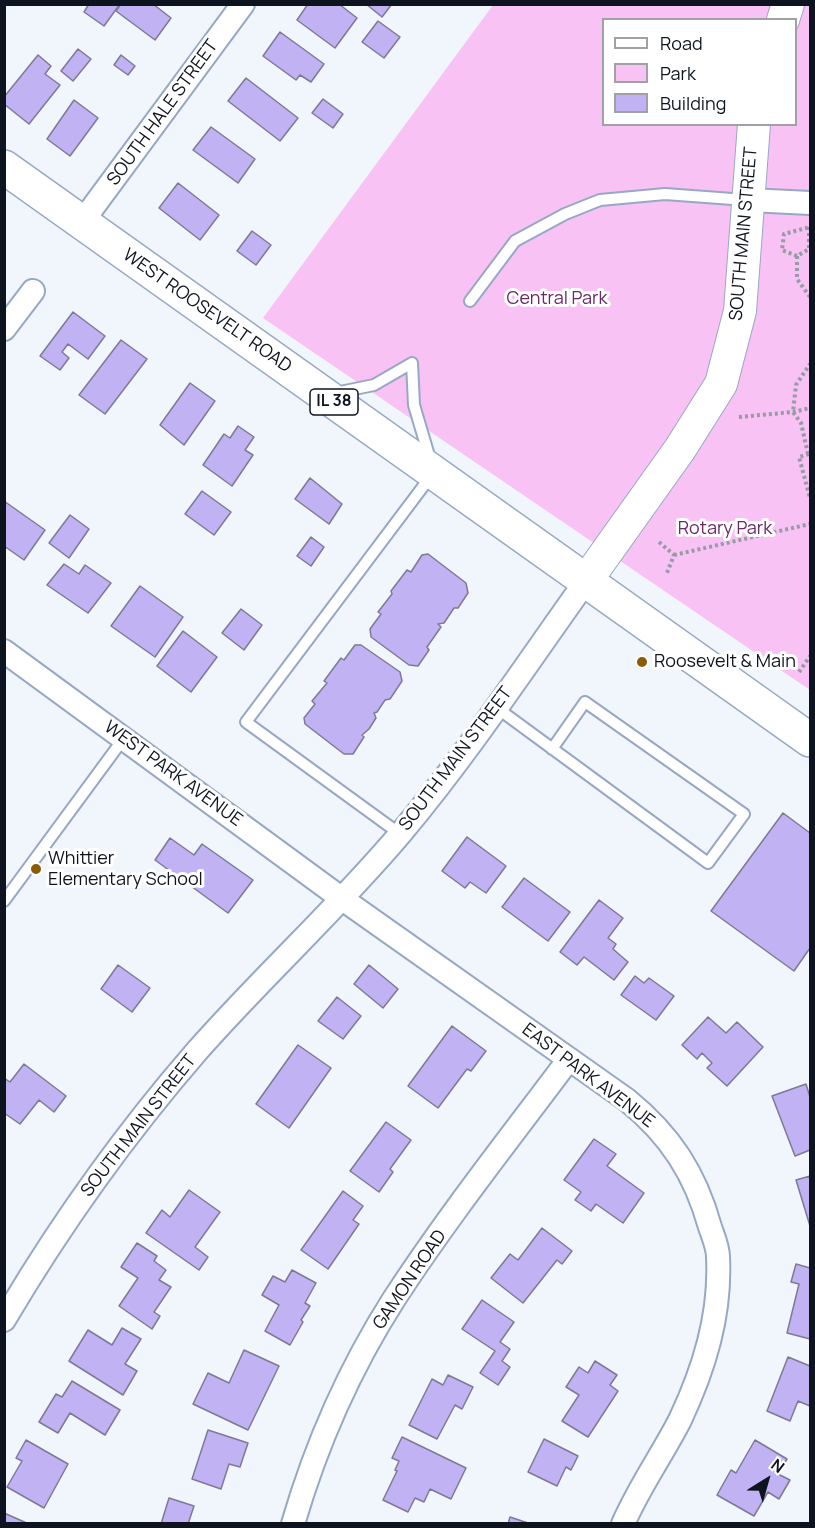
<!DOCTYPE html>
<style>
body{margin:0}
#map{position:relative;width:815px;height:1528px;overflow:hidden;background:#f1f5fc;font-family:Manrope,sans-serif}
canvas{display:block}
.frame{position:absolute;inset:0;border:6px solid #0e141f;pointer-events:none}
.legend{position:absolute;left:602px;top:18px;width:195px;height:108px;box-sizing:border-box;background:#fff;border:2px solid #9fa1a5;margin:0;padding:8px 10px;list-style:none;font-size:18px;color:#0e141f}
.legend li{display:flex;align-items:center;gap:12px;height:30px}
.legend b{width:30px;border:2px solid #9fa1a5}
.north{position:absolute;left:737px;top:1450px;width:60px;height:60px;-webkit-text-stroke:4px #fff;paint-order:stroke;rotate:37deg;font-size:16px;font-weight:700;line-height:24px;text-align:center;color:#0e141f}
.north::after{content:'';display:block;margin:auto;width:21px;height:27px;background:#0e141f;clip-path:polygon(50% 0,100% 100%,50% 72%,0 100%)}
</style>
<div id="map">
<canvas width="815" height="1528"></canvas>
<div class="frame"></div>
<ul class="legend">
<li><b style="height:8px;background:#fff"></b>Road</li>
<li><b style="height:16px;background:#f9c2f4"></b>Park</li>
<li><b style="height:16px;background:#c1b2f3"></b>Building</li>
</ul>
<div class="north">N</div>
</div>
<script>
const ctx = document.querySelector('canvas').getContext('2d');
ctx.lineJoin = 'round';
function fill(path, color) { ctx.fillStyle = color; ctx.fill(path, 'evenodd'); }
function trace(path, color, width, dash) { ctx.strokeStyle = color; ctx.lineWidth = width; ctx.lineCap = dash ? 'butt' : 'round'; ctx.setLineDash(dash || []); ctx.stroke(path); }
function label(font, color, halo, rows, align = 'center') {
  ctx.font = font + ' Manrope,sans-serif'; ctx.lineWidth = 6; ctx.setLineDash([]); ctx.textBaseline = 'middle'; ctx.strokeStyle = halo; ctx.fillStyle = color; for (const [text, x, y, turn = 0] of rows) {
    ctx.save(); ctx.translate(x, y); ctx.rotate((+turn || 0) * Math.PI / 180); ctx.textAlign = isNaN(turn) ? turn : align; if (halo) ctx.strokeText(text, 0, 0); ctx.fillText(text, 0, 0); ctx.restore();
  }
}
fill(new Path2D(`
 M493,5H810V690L263,318ZM604,20H796V124H604Z`), '#f9c2f4');
const building = new Path2D(`
 M89,4H120L104,26L84,12Z
 M121,4H153L171,18L155,40L116,11Z
 M308,4H339L357,18L335,48L297,20Z
 M366,4H392L382,17Z
 M378,21L400,37L384,58L362,42Z
 M280,32L324,64L311,82L300,75L296,80L263,56Z
 M78,49L91,59L73,81L61,71Z
 M38,55L51,66L45,74L60,85L29,124L4,104V97Z
 M121,55L135,66L128,75L114,65Z
 M246,78L298,118L280,141L228,101Z
 M323,99L343,114L333,128L312,113Z
 M74,100L98,118L70,156L47,139Z
 M211,127L255,159L238,183L193,150Z
 M178,183L219,215L200,240L159,208Z
 M252,231L271,245L256,265L237,251Z
 M73,312L105,336L88,359L68,344L62,352L69,358L60,370L40,356Z
 M121,340L147,359L105,414L79,395Z
 M190,383L215,401L184,445L160,425Z
 M238,426L254,437L245,450L253,455L232,486L203,465L224,434L230,438Z
 M310,478L342,504L329,524L295,499Z
 M202,491L231,512L214,535L185,514Z
 M4,501L45,530L24,560L4,546Z
 M70,515L89,529L69,558L49,543Z
 M311,537L324,547L311,566L297,556Z
 M428,554L466,583L468,593L458,608H454L444,623L438,624L441,627L427,647L429,650L418,666L409,665L371,637L370,629L381,614L378,612L392,594L391,591L407,570L411,572L422,555Z
 M64,564L79,574L85,565L111,583L88,613L47,585Z
 M140,586L183,617L155,657L111,626Z
 M241,609L262,625L244,650L222,633Z
 M183,631L217,657L191,692L157,666Z
 M355,645H361L400,672L402,681L390,699L385,700L377,712L374,713L376,718L369,729L362,735L364,737L353,754H344L305,724L304,718L315,704L312,701L327,683L324,681L341,658L344,660Z
 M783,813L810,833V948L794,971L711,911Z
 M467,837L506,866L486,893L470,882L465,888L442,871Z
 M170,838L194,855L202,844L253,880L228,913L155,860Z
 M524,878L570,912L548,941L502,907Z
 M599,900L623,918L608,938L616,944L613,949L628,962L614,980L584,957L577,965L560,952Z
 M118,965L150,988L132,1012L101,989Z
 M369,965L398,989L383,1008L354,984Z
 M635,976L644,983L649,978L674,996L656,1020L621,995Z
 M337,997L361,1016L343,1039L318,1021Z
 M708,1017L726,1033L737,1022L763,1047L727,1086L707,1068L712,1063L702,1053L697,1059L682,1045Z
 M452,1026L486,1051L471,1071L467,1069L438,1108L408,1086Z
 M298,1045L331,1068L289,1128L256,1104Z
 M24,1064L66,1096L54,1112L39,1100L20,1124L4,1113V1078L10,1082Z
 M806,1084L810,1097V1150L795,1156L772,1096Z
 M386,1122L411,1140L390,1169L393,1172L379,1192L350,1171Z
 M594,1139L616,1154L607,1166L644,1193L623,1223L596,1204L591,1211L575,1200L581,1192L564,1180Z
 M810,1176V1226L796,1180Z
 M189,1190L220,1212L195,1247L208,1257L199,1270L146,1233L162,1210L170,1217Z
 M343,1191L363,1206L353,1220L359,1224L328,1269L301,1250Z
 M542,1228L572,1251L562,1264L557,1260L523,1303L491,1278L510,1254L518,1260Z
 M137,1243L157,1256L154,1261L166,1270L159,1280L171,1287L154,1312L160,1316L152,1329L119,1306L138,1278L121,1267Z
 M796,1264L810,1268V1339L787,1333L799,1284L791,1282Z
 M292,1270L316,1283L305,1303L310,1306L301,1320L303,1322L290,1345L265,1331L279,1305L262,1295L273,1276L285,1282Z
 M482,1300L514,1322L500,1342L510,1349L502,1361L510,1367L498,1385L480,1373L495,1351L462,1329Z
 M122,1328L141,1339L125,1364L137,1371L123,1395L69,1361L88,1330L112,1345Z
 M244,1350L279,1366L248,1430L193,1404L208,1373L229,1383Z
 M788,1357L810,1366V1406L798,1401L790,1421L767,1411Z
 M595,1361L617,1375L610,1385L618,1391L588,1437L562,1421L579,1395L566,1387L579,1367L588,1373Z
 M448,1375L473,1387L462,1409L455,1405L437,1439L409,1425L432,1379L443,1385Z
 M72,1381L120,1410L105,1435L70,1413L58,1433L39,1422L56,1394L62,1397Z
 M208,1430L248,1443L240,1467L229,1464L221,1489L192,1479Z
 M402,1437L466,1468L451,1499L430,1489L424,1502L415,1498L408,1512L383,1500L397,1471L395,1470L399,1461L392,1458Z
 M544,1439L578,1456L571,1470L566,1467L557,1486L528,1472Z
 M26,1440L68,1464L44,1508L7,1487L22,1461L16,1458Z
 M755,1440L787,1459L778,1474L790,1480L779,1499L768,1492L754,1516L717,1495L731,1470L736,1473Z
 M169,1498L194,1506L188,1524H161Z
 M4,1513L29,1524H4Z
 M510,1517L531,1524H508Z`);
fill(building, '#c1b2f3');
trace(building, '#7f7897', 1.5);
const lane = new Path2D(`
 M470,301L515,241L565,214L600,200L665,194L746,200
 M412,363L414,405L430,459
 M335,393L374,385L412,363
 M497,708L708,863L744,814L585,702L552,749
 M400,834L246,722L431,476
 M4,901L124,738`);
const street = new Path2D(`
 M749,200L810,203
 M82,222L243,4
 M4,329L33,291
 M4,651L341,898L627,1100C670,1135 695,1173 710,1227C713,1236 718,1247 718,1257C721,1315 704,1369 680,1420C662,1455 639,1487 623,1524
 M4,1320C60,1225 125,1134 197,1051C263,976 337,909 401,833C468,753 526,665 586,581
 M293,1524C316,1445 350,1368 394,1299C448,1216 510,1138 569,1059`);
const secondary = new Path2D(`
 M783,20L788,4
 M586,581L680,449L721,384L740,311L754,124`);
const primary = new Path2D(`
 M4,167L810,740`);
trace(lane, '#96a8c6', 14);
trace(street, '#96a8c6', 26);
trace(secondary, '#96a8c6', 34);
trace(primary, '#96a8c6', 36);
trace(new Path2D(`
 M809,227V249L797,256V279L810,297
 M797,256L782,250L784,234L810,227
 M739,417L793,412L810,408
 M808,454L801,423L793,412L796,385L810,364
 M809,454L799,457L810,498
 M659,542L674,555L667,573
 M674,555L810,524
 M799,672L810,656`), '#969ba4', 4, [3, 3]);
trace(lane, '#fff', 10);
trace(street, '#fff', 22);
trace(secondary, '#fff', 32);
trace(primary, '#fff', 33);
for (const [x, y, r, color] of [
 [642,662,6,"#8b5a03"],
 [36,869,6,"#8b5a03"]
]) { const dot = new Path2D(); dot.arc(x, y, r, 0, 2 * Math.PI); ctx.fillStyle = color; ctx.fill(dot); trace(dot, '#fff', 2); }
for (const [x, y, w] of [
 [334,402,48]
]) { const box = new Path2D(); box.roundRect(x - w / 2, y - 13, w, 26, 4.5); ctx.fillStyle = '#fff'; ctx.fill(box); trace(box, '#0e141f', 1.5); }
label('bold 16px', '#0e141f', null, [
 ["IL 38",334,402]
]);
label('18px', '#0e141f', '#fff', [
 ["SOUTH HALE STREET",163,113,-54],
 ["SOUTH MAIN STREET",744,234,-85],
 ["WEST ROOSEVELT ROAD",207,311,35],
 ["SOUTH MAIN STREET",456,759,-53],
 ["WEST PARK AVENUE",173,774,36],
 ["EAST PARK AVENUE",588,1076,37],
 ["SOUTH MAIN STREET",139,1126,-52],
 ["GAMON ROAD",410,1280,-56]
]);
label('18px', '#6a2a67', '#fff', [
 ["Central Park",557,299],
 ["Rotary Park",725,529]
]);
label('18px', '#0e141f', '#fff', [
 ["Roosevelt & Main",654,662],
 ["Whittier",48,859],
 ["Elementary School",48,880]
], 'left');
</script>
